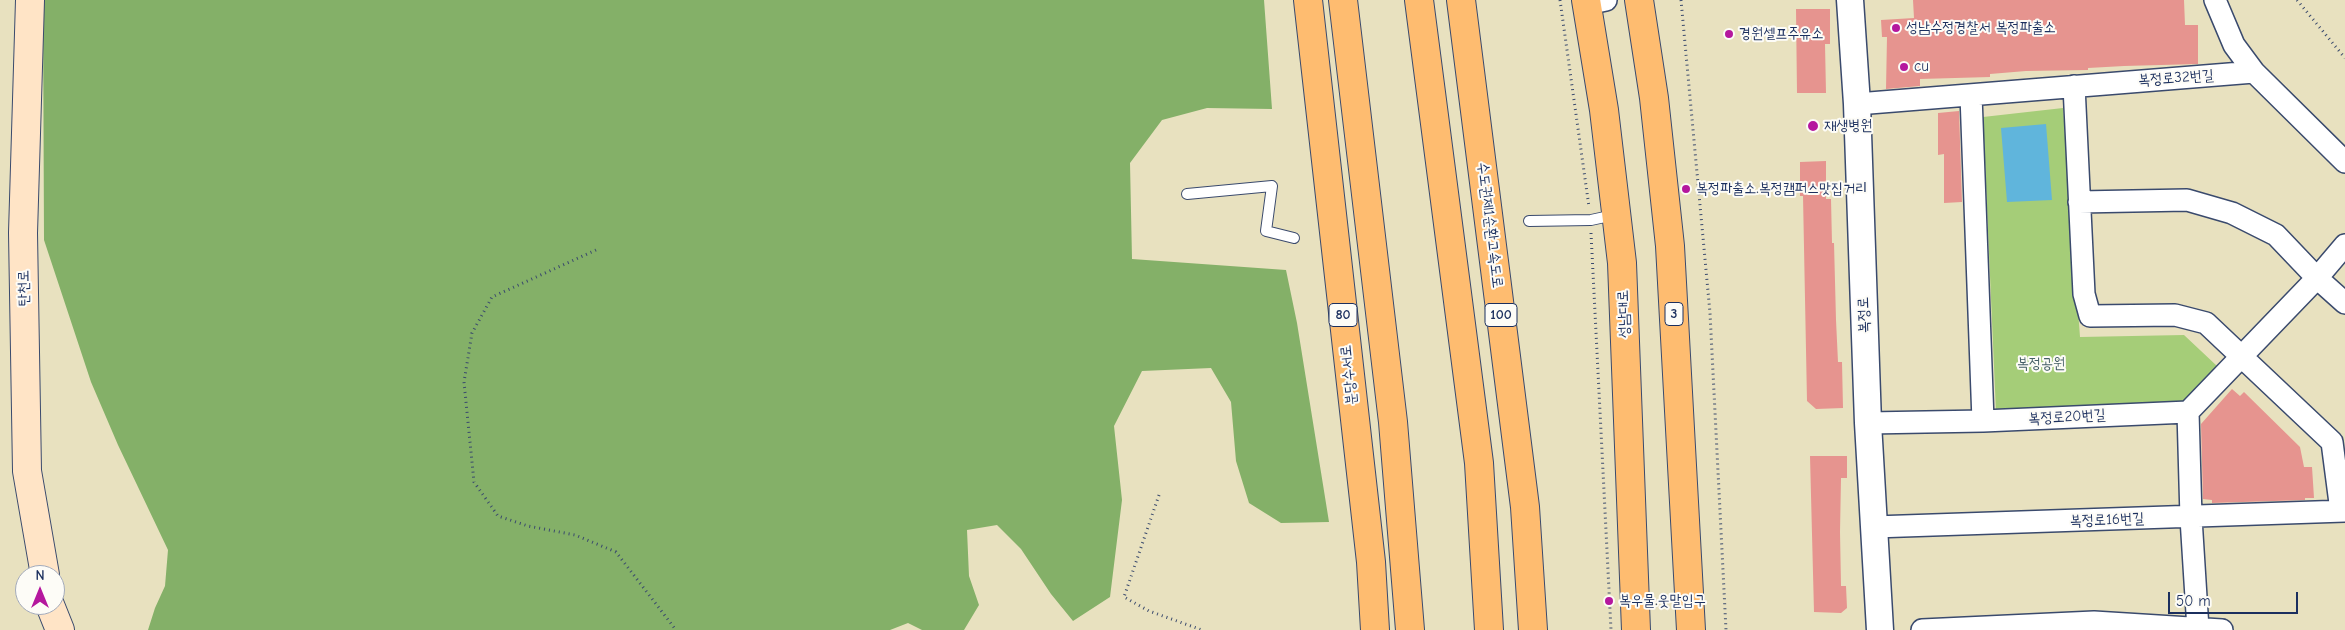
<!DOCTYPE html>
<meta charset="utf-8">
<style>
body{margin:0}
#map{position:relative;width:2345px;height:630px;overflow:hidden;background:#e8e1bf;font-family:"Comic Neue",sans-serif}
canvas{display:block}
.north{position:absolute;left:15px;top:565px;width:50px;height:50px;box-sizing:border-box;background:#fdfcf7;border:1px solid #a3aaba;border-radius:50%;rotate:0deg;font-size:14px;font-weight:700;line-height:20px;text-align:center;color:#1b2f5e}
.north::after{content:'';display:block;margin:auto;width:18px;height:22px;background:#b5179e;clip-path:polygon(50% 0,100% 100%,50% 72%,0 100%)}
.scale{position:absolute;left:2168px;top:592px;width:130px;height:22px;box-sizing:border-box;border:2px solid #1b2f5e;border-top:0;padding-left:6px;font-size:15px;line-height:18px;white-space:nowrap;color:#1b2f5e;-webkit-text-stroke:4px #fdfcf7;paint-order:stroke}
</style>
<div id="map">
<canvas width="2345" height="630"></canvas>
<div class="north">N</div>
<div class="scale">50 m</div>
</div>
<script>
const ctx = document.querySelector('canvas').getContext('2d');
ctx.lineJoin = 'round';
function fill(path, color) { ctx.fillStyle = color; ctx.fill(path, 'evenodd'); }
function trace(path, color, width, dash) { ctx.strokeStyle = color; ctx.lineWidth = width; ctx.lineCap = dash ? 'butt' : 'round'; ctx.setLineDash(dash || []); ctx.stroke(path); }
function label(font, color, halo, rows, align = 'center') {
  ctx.font = font + ' "Comic Neue","Poor Story",sans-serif'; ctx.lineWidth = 4; ctx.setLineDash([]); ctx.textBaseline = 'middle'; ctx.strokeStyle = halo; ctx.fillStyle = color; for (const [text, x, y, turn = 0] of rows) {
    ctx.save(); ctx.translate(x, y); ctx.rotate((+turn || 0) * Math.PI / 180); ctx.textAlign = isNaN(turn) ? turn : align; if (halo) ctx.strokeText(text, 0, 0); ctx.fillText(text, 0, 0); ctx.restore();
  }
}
fill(new Path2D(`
 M2063,108L2080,337L2184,335L2217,366L2176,408L1996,412L1983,117Z`), '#a5cd78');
fill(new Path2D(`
 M43,0H1264L1272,109L1207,108L1162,120L1130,163L1132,259L1286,270L1297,323L1329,522L1281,523L1249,503L1236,461L1231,402L1211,368L1142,371L1114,426L1122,500L1110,597L1073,621L1051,594L1021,549L997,525L967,530L969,576L979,605L964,630H922L908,623L890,630H148L155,608L165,586L168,550L118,445L91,382L44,240Z`), '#84b068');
fill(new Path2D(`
 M2046,124L2052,200L2007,202L2001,128Z`), '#60b5dc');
fill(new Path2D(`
 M1913,0H2184L2185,25H2198V64L2124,66L2088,68V70L2026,71L1990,74V77L1920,79V86L1886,89L1887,37H1882L1881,20L1914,18Z
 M1796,9H1830V44H1825L1826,93H1797Z
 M1959,111L1962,202L1944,203V154L1938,155V113Z
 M1826,161V199H1831L1832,243H1834L1836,320L1838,362H1842L1843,408L1816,409L1807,401L1803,196H1800V162Z
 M2232,389L2240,396L2244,392L2300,447L2304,467H2312L2314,498H2305V500L2212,503V500L2203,499L2201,424Z
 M1810,456H1847V478H1841L1840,532L1841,586H1846L1847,608L1841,613L1814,612Z`), '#e6948f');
const service = new Path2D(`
 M1187,194L1272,186L1266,231L1294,238
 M1529,221L1591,220L1614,215`);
const minor = new Path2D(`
 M2215,0L2234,45L2254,72L2345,162
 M1587,4L1606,0
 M2074,86L2084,294L2090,316L2175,315L2206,323L2332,442L2341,511
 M1971,95L1983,421
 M1857,104L2254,72
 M2079,202L2187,200L2232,213L2276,235L2317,278L2345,303
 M2188,412L2191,518L2198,629
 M1868,423L1983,421L2188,412L2317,278L2345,245
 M1874,527L2345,511
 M1922,630L2094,622L2222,630`);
const tertiary = new Path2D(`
 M1850,0L1857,104L1868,423L1880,630`);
const secondary = new Path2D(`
 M30,0L23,233L27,471L45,575
 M50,605L60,630`);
const primary = new Path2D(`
 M1586,0L1604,110L1622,263L1636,630
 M1639,0L1654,98L1670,246L1691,630`);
const trunk = new Path2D(`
 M1308,0L1371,562L1375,630
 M1343,0L1393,422L1410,630`);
const motorway = new Path2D(`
 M1419,0L1479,463L1489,630
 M1461,0L1525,507L1533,630`);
trace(service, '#3a4a6d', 12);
trace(minor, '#3a4a6d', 24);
trace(tertiary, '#3a4a6d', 29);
trace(secondary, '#3a4a6d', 30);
trace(primary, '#3a4a6d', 30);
trace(trunk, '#3a4a6d', 30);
trace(motorway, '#3a4a6d', 30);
trace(new Path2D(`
 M1560,0L1589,207
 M1681,0L1710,313L1726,630
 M2297,0L2345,58
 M1591,233L1611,630
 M596,250L492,297L472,333L464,382L474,482L498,516L528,526L575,535L616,552L676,630
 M1159,495L1124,597L1149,611L1202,630`), '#3a4a6d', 3, [1, 4]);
trace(service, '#fff', 10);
trace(minor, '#fff', 21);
trace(tertiary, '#fff', 26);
trace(secondary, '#ffe4c6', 28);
trace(primary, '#febc70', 28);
trace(trunk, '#febc70', 28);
trace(motorway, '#febc70', 28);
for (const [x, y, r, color] of [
 [1896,28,5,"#b5179e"],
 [1729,34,5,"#b5179e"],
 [1904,67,5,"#b5179e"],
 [1813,126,6,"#b5179e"],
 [1686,189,5,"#b5179e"],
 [1609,601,5,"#b5179e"]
]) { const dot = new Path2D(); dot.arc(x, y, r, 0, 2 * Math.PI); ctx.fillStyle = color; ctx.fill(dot); trace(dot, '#fdfcf7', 2); }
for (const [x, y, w] of [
 [1674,314,18],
 [1343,315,28],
 [1501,315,32]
]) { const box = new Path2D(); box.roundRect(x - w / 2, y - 11.5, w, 23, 4); ctx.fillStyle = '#fdfcf7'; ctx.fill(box); trace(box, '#1b2f5e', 1); }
label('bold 14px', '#1b2f5e', null, [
 ["3",1674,314],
 ["80",1343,315],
 ["100",1501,315]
]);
label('15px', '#1b2f5e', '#fdfcf7', [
 ["성남수정경찰서 복정파출소",1906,28],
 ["경원셀프주유소",1739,34],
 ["cu",1914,67],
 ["재생병원",1824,126],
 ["복정파출소.복정캠퍼스맛집거리",1696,189],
 ["복우물.웃말입구",1619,601]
], 'left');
label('15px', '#1b2f5e', '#fdfcf7', [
 ["복정로32번길",2176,78,-4],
 ["수도권제1순환고속도로",1490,225,83],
 ["탄천로",24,288,-91],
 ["성남대로",1624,314,-92],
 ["복정로",1864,315,-92],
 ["분당수서로",1349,375,-96],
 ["복정로20번길",2067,417,-3],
 ["복정로16번길",2107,520,-2]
]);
label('15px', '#445e66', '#fdfcf7', [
 ["복정공원",2041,364]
]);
</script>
